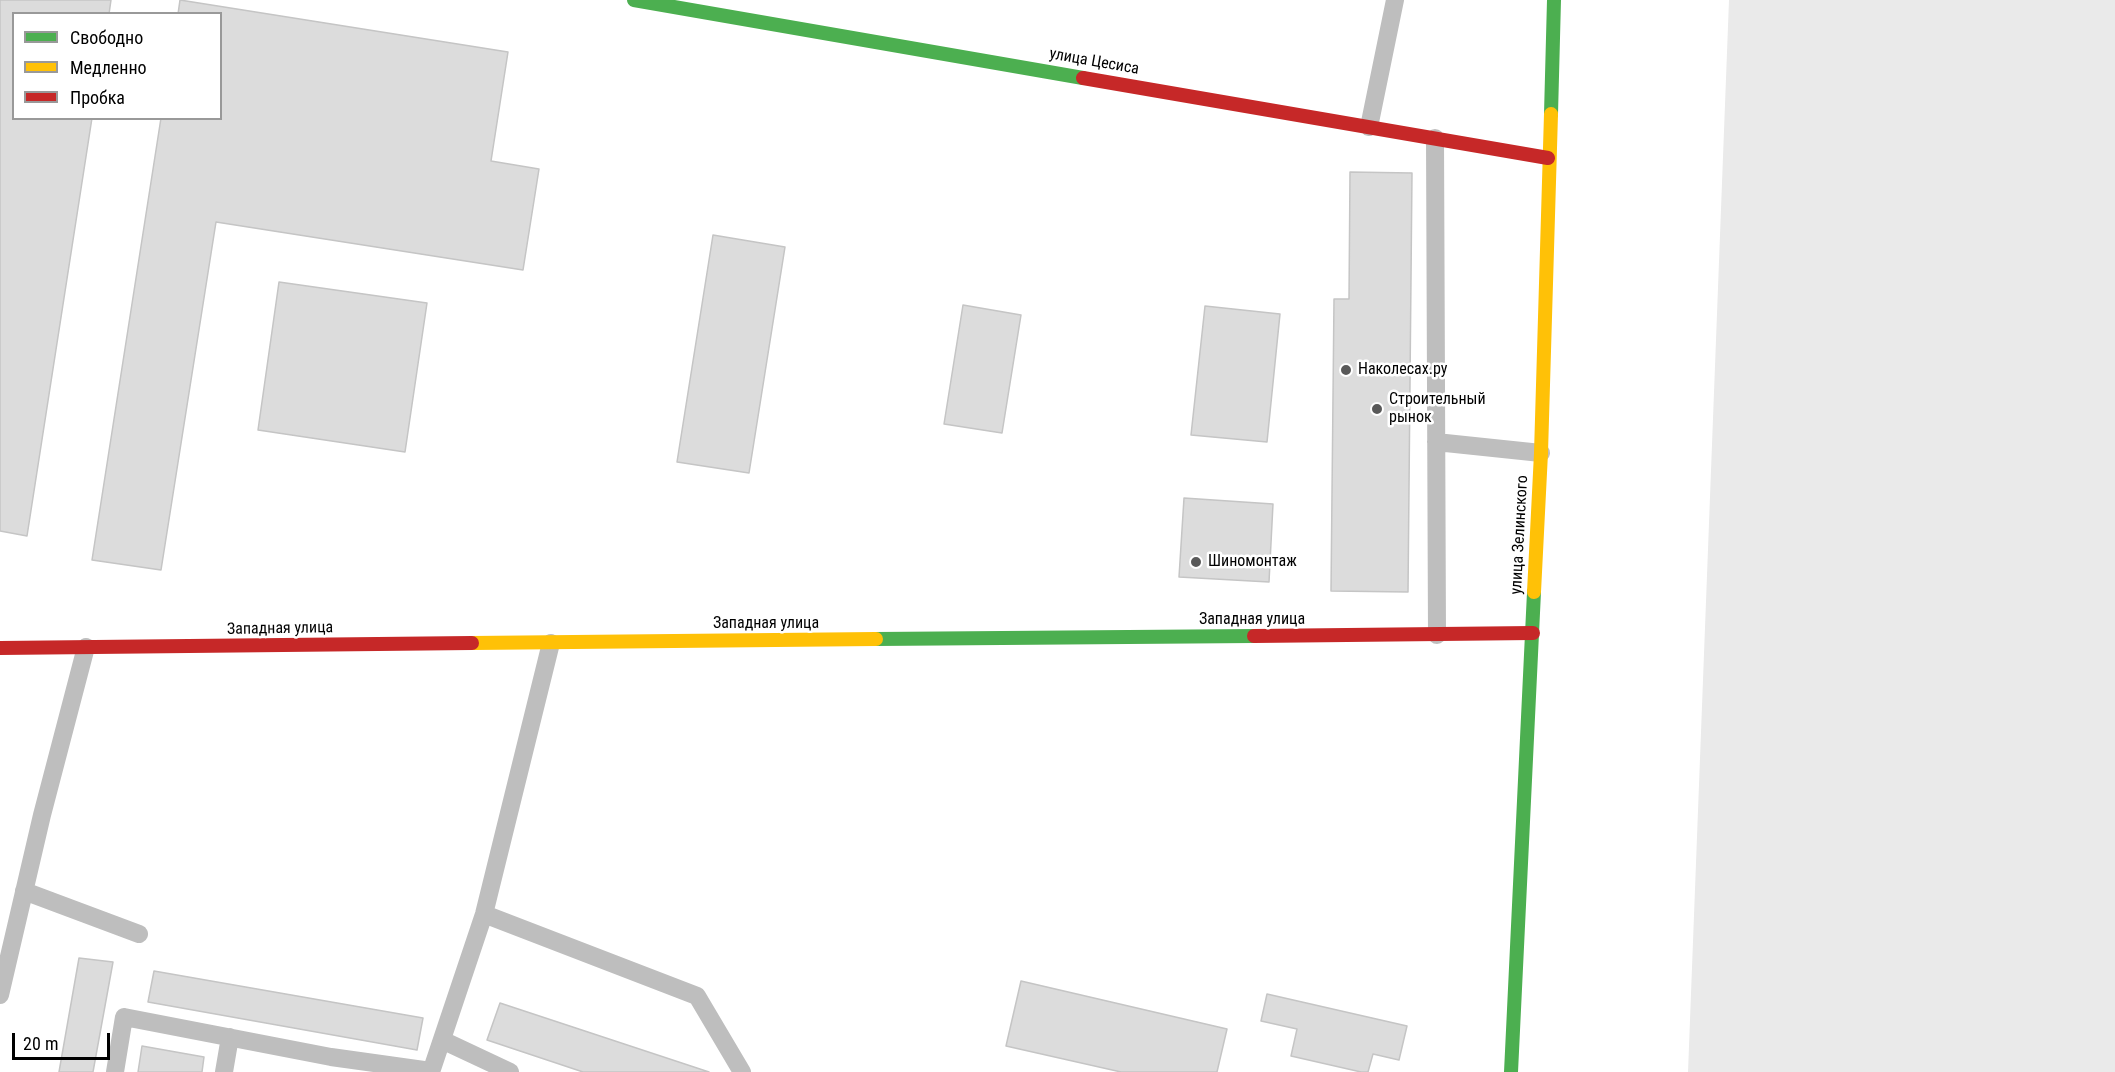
<!DOCTYPE html>
<meta charset="utf-8">
<style>
body{margin:0}
#map{position:relative;width:2115px;height:1072px;overflow:hidden;background:#fff;font-family:"Roboto Condensed",sans-serif}
canvas{display:block}
.legend{position:absolute;left:12px;top:12px;width:210px;height:108px;box-sizing:border-box;background:#fff;border:2px solid #999;margin:0;padding:8px 10px;list-style:none;font-size:18px;color:#000}
.legend li{display:flex;align-items:center;gap:12px;height:30px}
.legend b{width:30px;border:2px solid #999}
.scale{position:absolute;left:12px;top:1033px;width:98px;height:27px;box-sizing:border-box;border:3px solid #000;border-top:0;padding-left:8px;font-size:18px;line-height:21px;white-space:nowrap;color:#000;-webkit-text-stroke:4px #fff;paint-order:stroke}
</style>
<div id="map">
<canvas width="2115" height="1072"></canvas>
<ul class="legend">
<li><b style="height:8px;background:#4caf50"></b>Свободно</li>
<li><b style="height:8px;background:#ffc107"></b>Медленно</li>
<li><b style="height:8px;background:#c62828"></b>Пробка</li>
</ul>
<div class="scale">20 m</div>
</div>
<script>
const ctx = document.querySelector('canvas').getContext('2d');
ctx.lineJoin = 'round';
function fill(path, color) { ctx.fillStyle = color; ctx.fill(path, 'evenodd'); }
function trace(path, color, width, dash) { ctx.strokeStyle = color; ctx.lineWidth = width; ctx.lineCap = dash ? 'butt' : 'round'; ctx.setLineDash(dash || []); ctx.stroke(path); }
function label(font, color, halo, rows, align = 'center') {
  ctx.font = font + ' "Roboto Condensed",sans-serif'; ctx.lineWidth = 5; ctx.setLineDash([]); ctx.textBaseline = 'middle'; ctx.strokeStyle = halo; ctx.fillStyle = color; for (const [text, x, y, turn = 0] of rows) {
    ctx.save(); ctx.translate(x, y); ctx.rotate((+turn || 0) * Math.PI / 180); ctx.textAlign = isNaN(turn) ? turn : align; if (halo) ctx.strokeText(text, 0, 0); ctx.fillText(text, 0, 0); ctx.restore();
  }
}
fill(new Path2D(`
 M1729,0H2115V1072H1688Z`), '#eaeaea');
const building = new Path2D(`
 M0,0H111L109,14H14V118H92L27,536L0,531Z
 M180,0L508,52L491,161L539,169L523,270L216,222L161,570L92,560L161,118H220V14H178Z
 M1350,172L1412,173L1408,592L1331,591L1334,299H1349Z
 M713,235L785,247L749,473L677,462Z
 M279,282L427,303L405,452L258,430Z
 M963,305L1021,315L1002,433L944,424Z
 M1205,306L1280,314L1267,442L1191,435Z
 M1184,498L1273,504L1269,582L1179,577Z
 M79,958L113,962L93,1072H59Z
 M154,971L423,1018L417,1050L148,1002Z
 M1021,981L1227,1029L1217,1072H1121L1006,1046Z
 M1267,994L1407,1026L1399,1060L1373,1054L1368,1072H1361L1291,1056L1297,1029L1261,1021Z
 M500,1003L709,1072H583L487,1040Z
 M142,1046L204,1057L202,1072H138Z`);
fill(building, '#dcdcdc');
trace(building, '#c5c5c5', 1.5);
trace(new Path2D(`
 M1369,127L1395,0
 M1435,138L1437,635
 M1436,442L1541,453
 M24,891L139,934
 M484,914L697,996L742,1072
 M0,995L42,815L86,647
 M442,1040L510,1072
 M115,1072L124,1017L331,1057L431,1071
 M224,1072L230,1037
 M431,1072L484,914L551,643`), '#bebebe', 18);
trace(new Path2D(`
 M634,0L1083,78
 M1551,114L1554,0
 M876,639L1254,636
 M1511,1072L1534,592`), '#4caf50', 14);
trace(new Path2D(`
 M1534,592L1541,453L1551,114
 M472,643L876,639`), '#ffc107', 14);
trace(new Path2D(`
 M1083,78L1548,158
 M1254,636L1533,633
 M0,648L472,643`), '#c62828', 14);
for (const [x, y, r, color] of [
 [1346,370,6,"#595959"],
 [1377,409,6,"#595959"],
 [1196,562,6,"#595959"]
]) { const dot = new Path2D(); dot.arc(x, y, r, 0, 2 * Math.PI); ctx.fillStyle = color; ctx.fill(dot); trace(dot, '#fff', 2); }
label('16px', '#000', '#fff', [
 ["улица Цесиса",1094,62,10],
 ["улица Зелинского",1520,535,-87],
 ["Западная улица",1252,620],
 ["Западная улица",766,624],
 ["Западная улица",280,629,-1]
]);
label('16px', '#000', '#fff', [
 ["Наколесах.ру",1358,370],
 ["Строительный",1389,400],
 ["рынок",1389,418],
 ["Шиномонтаж",1208,562]
], 'left');
</script>
